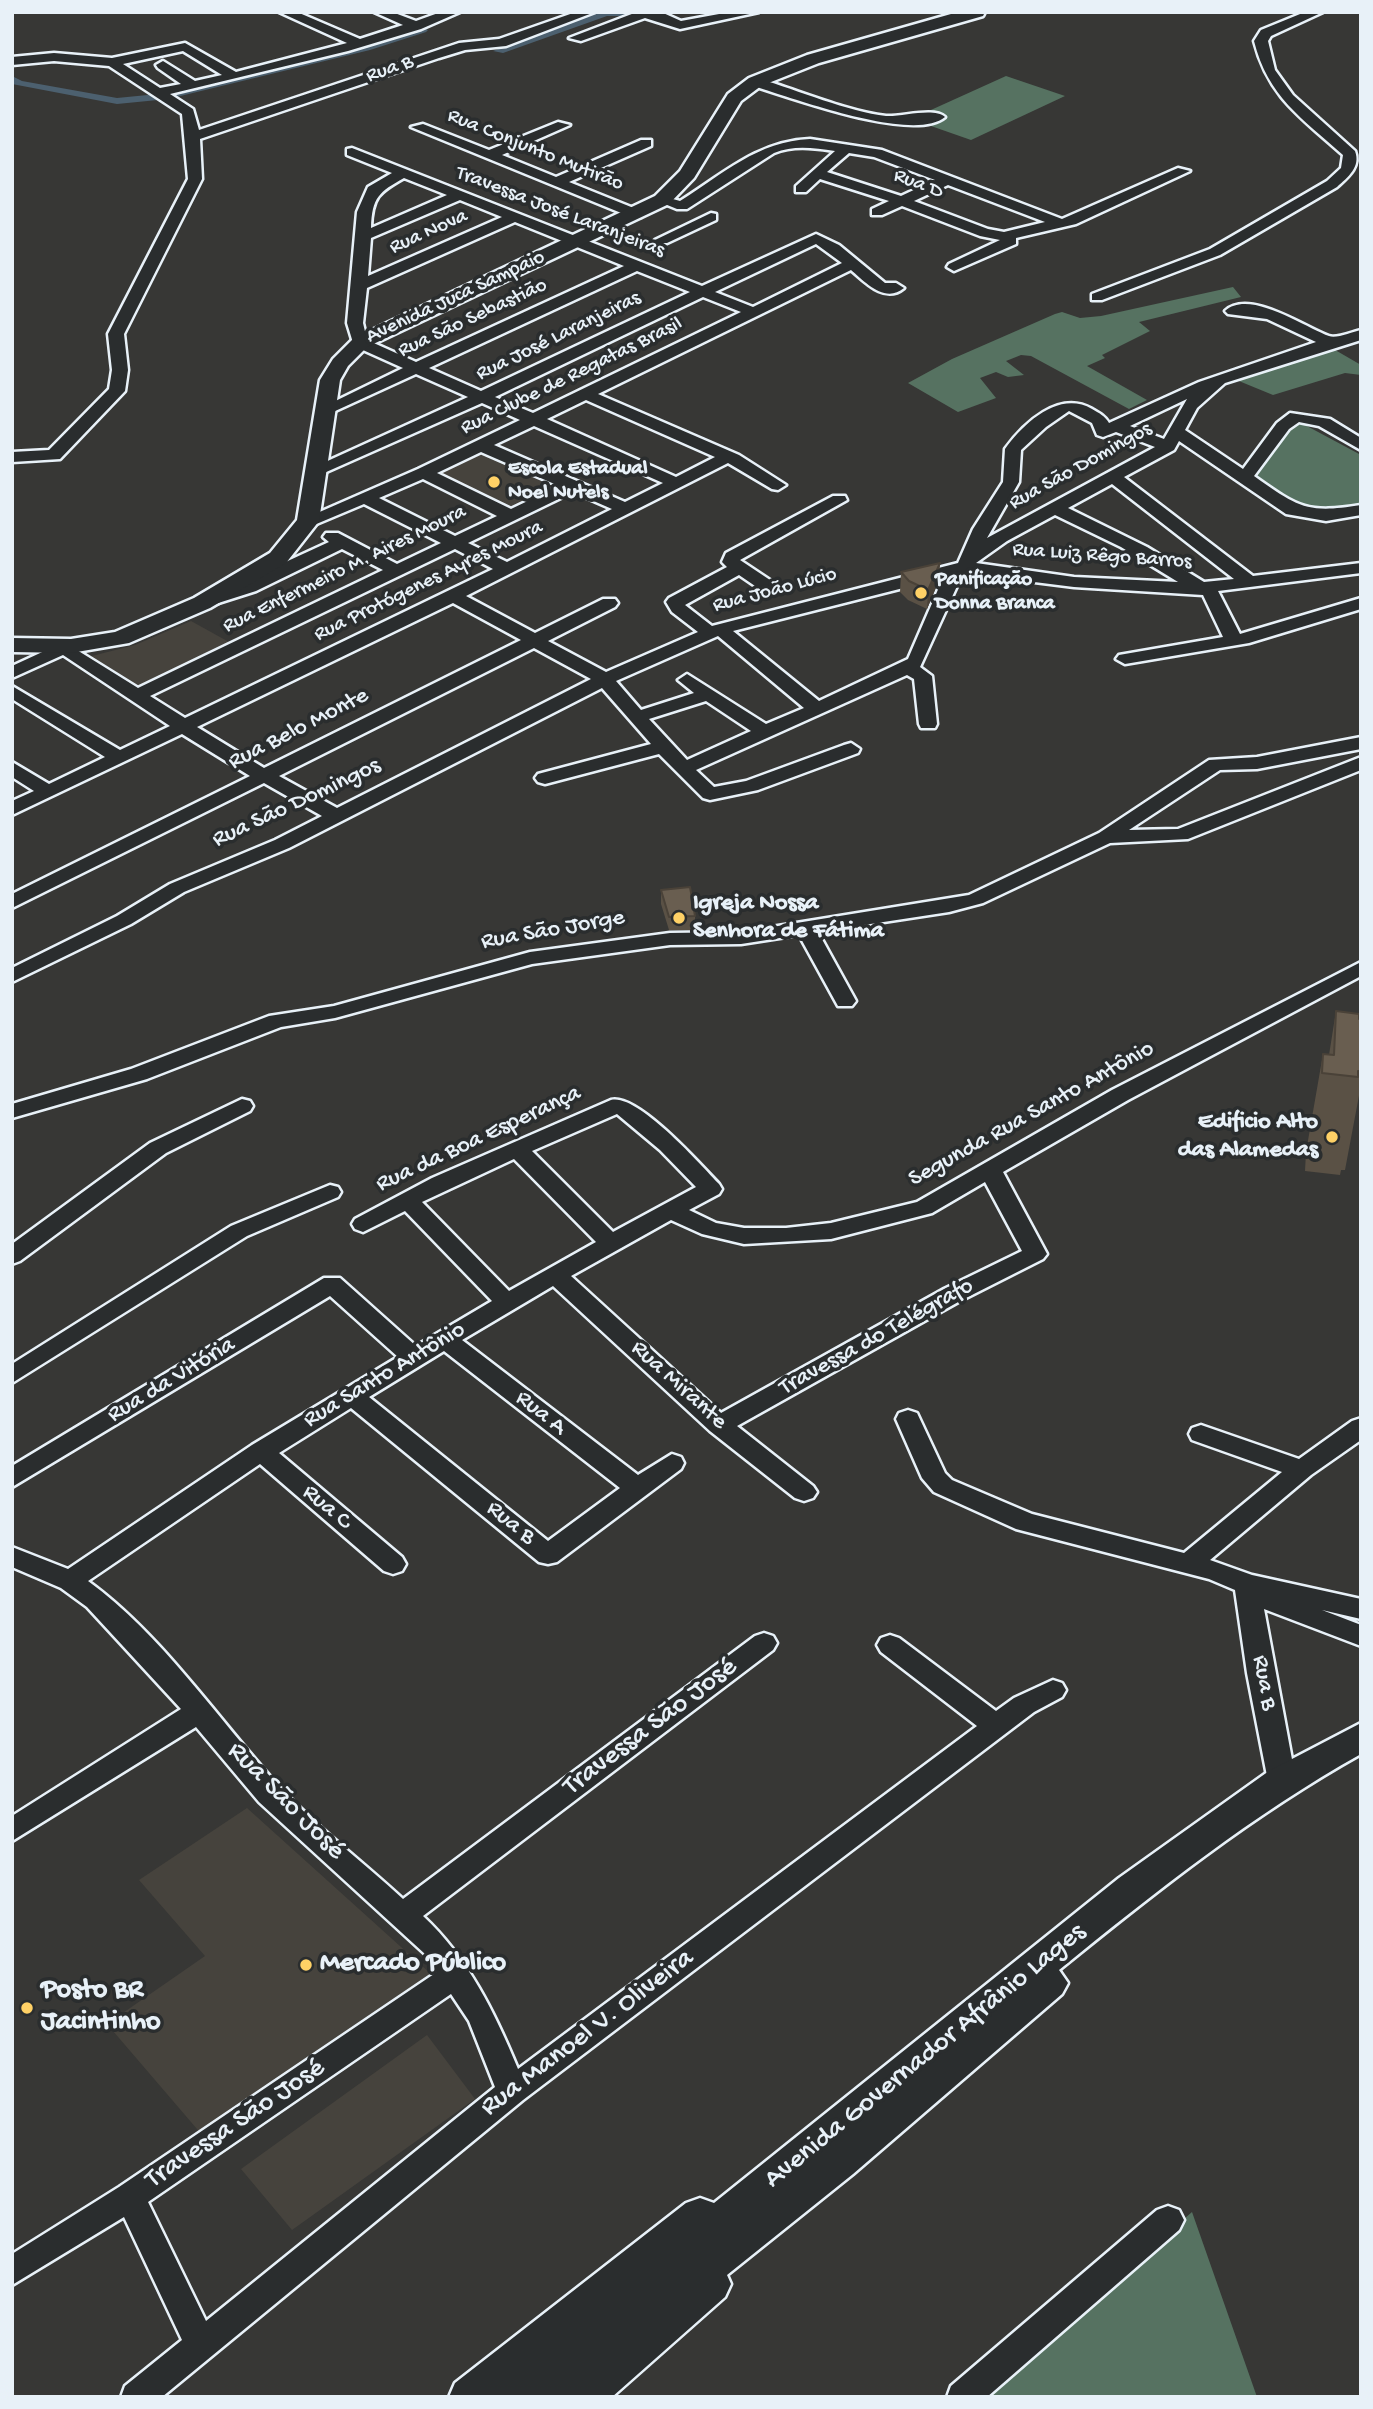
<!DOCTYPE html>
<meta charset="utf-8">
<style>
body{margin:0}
#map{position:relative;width:1373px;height:2409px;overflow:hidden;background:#373735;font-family:"Gochi Hand",sans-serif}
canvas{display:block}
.frame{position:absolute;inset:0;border:14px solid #e8f1f8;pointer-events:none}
</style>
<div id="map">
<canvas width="1373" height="2409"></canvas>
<div class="frame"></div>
</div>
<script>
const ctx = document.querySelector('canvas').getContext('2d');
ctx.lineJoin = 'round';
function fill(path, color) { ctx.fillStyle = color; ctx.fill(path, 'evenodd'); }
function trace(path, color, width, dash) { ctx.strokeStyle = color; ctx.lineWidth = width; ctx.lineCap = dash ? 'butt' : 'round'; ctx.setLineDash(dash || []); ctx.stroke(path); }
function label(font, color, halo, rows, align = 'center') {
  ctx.font = font + ' "Gochi Hand",sans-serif'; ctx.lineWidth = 7; ctx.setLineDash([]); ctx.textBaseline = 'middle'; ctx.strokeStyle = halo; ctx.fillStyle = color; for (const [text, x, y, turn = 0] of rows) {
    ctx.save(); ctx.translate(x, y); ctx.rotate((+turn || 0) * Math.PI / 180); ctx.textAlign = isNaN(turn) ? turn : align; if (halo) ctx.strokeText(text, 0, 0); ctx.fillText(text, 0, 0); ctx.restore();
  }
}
fill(new Path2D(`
 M478,452L558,489L508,513L431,475Z
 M191,621L229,642L139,686H131L90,661L92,656L135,645Z
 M247,1808L431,1974L203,2136L107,2024L205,1956L139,1880Z
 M427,2035L475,2099L292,2230L241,2169Z`), '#46433d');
fill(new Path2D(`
 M1006,76L1065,96L971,140L911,119Z
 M1233,287L1241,297L1139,322L1150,331L1102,355L1105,358L1087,366L1147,400L1129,409L1031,356L1021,355L1006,361L1024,375L1008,377L996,372L980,378L996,398L958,412L908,383L952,359L1055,314L1062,312L1080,318L1101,316Z
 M1330,347L1361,365V375L1345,373L1273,395L1234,379Z
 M1293,424L1305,425L1361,455V508L1303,514L1252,476Z
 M1192,2212L1257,2397H980Z`), '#567261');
fill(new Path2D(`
 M598,12L646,13L641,16H607L503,53L493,51Z
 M422,27L428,30L426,32L370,50L168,99L117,104L12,84V76L22,81L117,98L168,93L362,46Z`), '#4c606f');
const minor = new Path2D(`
 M279,12H297L360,39L403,25L374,12H392L416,21L441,12H460L421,29L348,51L170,94L193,109L199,130L459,43L499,39L576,12H595L506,46L465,50L439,58L200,139L202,179L124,334L128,370L125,391L60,459L12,462V452L49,450L109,389L112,370L108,334L188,179L182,114L109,66L54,61L12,65V57L54,53L112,58L185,43L236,72L347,43ZM183,51L222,75L195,81L163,61L156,65L158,68L181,84L160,88L123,64Z
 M637,12H661L681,21L730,12H759L680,29L645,18L581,41L569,38Z
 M1305,12H1323L1271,36L1268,41L1275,70L1293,95L1355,151C1361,167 1348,177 1337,187L1220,255L1102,300H1092V294L1210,249L1327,181L1341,168L1343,155C1302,118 1268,97 1254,41L1261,30Z
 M750,79H760C797,90 849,112 886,116C902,117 934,107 945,117C913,144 788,96 750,85Z
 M558,122L570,125L502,155L556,177L641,140H651V146L569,182L641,211V217H631L411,127L423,124L489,150Z
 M810,139L882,150L1062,219L1178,168L1190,171L1076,224L1016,238V244L954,271L947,267L949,264L1000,240L980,236L902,206L882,215H872V209L889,201L820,179L806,192H796V186L835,151C813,148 794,145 774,153L687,209H677L655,200L662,196L680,201C723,174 758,141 810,139ZM849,153L874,157L935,180L901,196L827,172ZM948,185L1045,222L1004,232L988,229L914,201Z
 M352,148L702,286L816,234L839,245L885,283H896L904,288C885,304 865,282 851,270L598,394L739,455L786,485L778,490L772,489L728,463L466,596L535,633L603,599H615L618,603L615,607L548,641L606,672L698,632L672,612L666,602L669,598L727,567L722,562L726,553L833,496H845L847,500L740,560L770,580L773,584L770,588H758L739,575L685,605L712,626L958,563L973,529L1003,482L1005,449C1024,423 1059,390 1092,409C1099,413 1105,416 1109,423L1199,382L1316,342L1267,319L1228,314L1225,311C1249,288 1306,328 1329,336C1336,339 1352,332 1361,330V340L1225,383L1197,408L1185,430L1243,469L1277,423L1290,413L1330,419L1361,438V450L1319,426L1299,422L1289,429L1254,476C1298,507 1306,514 1361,505V515L1326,521L1286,514L1179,441L1174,450L1124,477L1253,576L1361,563V573L1218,591L1240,634L1361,598V609L1249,643L1125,664L1116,659L1119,655L1223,637L1203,595L1074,587L963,573L920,667L932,676L937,724L935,728H921L919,724L914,679L907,675L696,770L714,787L746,781L844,745L851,743L860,749L858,753L758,790L710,800L703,798L659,754L545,784L538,782L535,778L538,774L651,744L602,688L289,848L184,892L131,924L12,982V968L117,916L170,884L275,840L322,816L264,783L12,908V894L250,776L182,734L12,815V801L34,791L12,777V762L49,784L105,757L12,699V686L120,750L170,726L63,655L12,678V666L64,642L138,688L383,570L342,549L256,591L212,605L203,600L329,542L323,537L326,533H338L397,564L441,543L364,504L314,525H302L299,521L418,469L520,420L482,403L324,473H312L310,469L468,397L416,374L333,412H321L319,409L403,368L354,346L347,323L357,212L368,187L392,173L347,155V149ZM404,178L447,195L371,228C372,197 379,192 404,178ZM460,200L502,217L368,276L371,238ZM515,222L624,266L416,362L367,340L363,323L367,288ZM816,244L842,263L753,307L715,292ZM637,271L690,292L481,391L429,368ZM703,297L741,312L533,413L495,397ZM1187,399L1164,439L1130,426ZM586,400L715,457L676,477L547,419ZM1069,411L1092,423L1097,435L1103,437L1116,432L1155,447L987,538L1019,482L1021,450L1046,427ZM534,426L663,483L625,502L494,445ZM481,452L559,486L511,509L437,473ZM423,479L497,516L455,536L379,498ZM1112,484L1234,579L1204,582L1147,547L1068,508ZM573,492L612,509L507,562L468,543ZM1055,515L1121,547L1178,582L1074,577L976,563L1007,541ZM455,549L493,569L185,718L150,696ZM943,578L908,659L819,701L733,631ZM453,603L521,640L264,768L197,727ZM718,636L804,708L766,724L687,674L678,680L694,693L641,710L616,681ZM534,648L591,679L337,808L279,776ZM706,701L751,731L687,760L649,719Z
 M711,213L716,214V220L667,243H657L655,240Z
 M1361,737V749L1257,769L1220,770L1129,830L1178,829L1361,757V770L1188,839L1110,843L983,903L949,912L818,932L856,1001L852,1006H838L799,935L741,944L670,945L532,964L335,1018L281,1027L147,1079L12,1118V1104L131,1069L269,1016L334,1006L530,952L670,933L741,932L969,895L1099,833L1209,760L1257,757Z
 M1361,962V976L1128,1100L1003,1172L1047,1254L1043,1259L960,1301L737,1426L813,1486L817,1492L813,1498L804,1501L795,1498L710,1431L553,1286L462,1340L638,1475L672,1454L681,1457L684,1463L681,1469L557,1562L548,1564L539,1562L351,1408L279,1453L402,1557L406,1564L402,1571L393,1574L384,1571L260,1464L88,1581C161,1634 217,1718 277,1784C314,1825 362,1861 403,1899L755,1636L764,1633L773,1636L777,1643L773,1650L423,1916C468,1958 495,2013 518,2069L977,1726L881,1652L877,1645L881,1638L890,1635L899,1638L996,1711L1014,1698L1053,1680L1062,1683L1066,1690L1062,1697L1034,1712L523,2100L162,2397H121L125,2386L182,2340L124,2217L12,2285V2254L119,2187L437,1972L425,1954L259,1802L196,1727L12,1841V1816L181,1709L87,1607L61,1588L12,1567V1547L68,1569L252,1445L398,1357L330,1296L12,1487V1466L324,1278H340L416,1346L492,1301L405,1211L363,1232L355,1229L352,1224L355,1219L432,1178L611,1100C637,1093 700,1164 719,1184L722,1189L719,1194L689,1210L716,1223L744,1228H786L831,1223L917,1202L1112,1090ZM617,1114L660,1150L696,1187L613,1232L532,1151ZM514,1159L596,1242L509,1291L422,1202ZM985,1182L1022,1251L944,1289L721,1413L571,1276L671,1220L702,1234L744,1244L831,1239L932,1213ZM444,1351L620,1488L548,1541L369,1397ZM451,1994L469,2021L495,2087L206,2321L148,2202Z
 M242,1099L250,1101L253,1106L250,1111L166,1153L20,1261L12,1264V1244L150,1143Z
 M330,1185L338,1187L341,1192L338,1197L247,1236L12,1383V1364L231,1226Z
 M908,1410L917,1413L945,1473L952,1480L1032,1514L1184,1553L1282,1472L1192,1440L1189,1434L1192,1428L1201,1425L1299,1459L1352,1421L1361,1418V1440L1311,1475L1210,1560L1252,1575L1361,1599V1619L1322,1610L1361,1625V1646L1264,1609L1296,1781L1292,1789L1282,1792L1272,1789L1268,1781L1247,1673L1235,1590L1209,1579L1016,1529L934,1492L922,1478L896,1419L899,1413Z
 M1168,2206L1179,2210L1184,2220L1179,2230L987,2397H947L951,2386L1157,2210Z`);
const major = new Path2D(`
 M958,12H985L983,16L819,63L761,86L741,101L694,178L669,204L367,347L348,366L340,380L319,521L286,563L210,608L129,643L71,653L12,652V638L71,639L115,632L194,598L270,553L297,520L320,380L333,359L353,339L655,196L680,171L728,94L749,78L807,55Z
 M1361,1723V1754C1252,1815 1155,1892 1059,1970L1068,1983L1062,1994L853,2174L727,2275L731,2284L725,2297L612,2397H449L455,2383L686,2203L700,2198L714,2203L1119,1878L1269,1771Z`);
trace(minor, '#e8f1f8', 5);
trace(major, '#e8f1f8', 5);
fill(minor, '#2a2d2e');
fill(major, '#2a2d2e');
fill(new Path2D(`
 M940,563L938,582L927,609L908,600L900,592L901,572Z
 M661,890L695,916V930H669L661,904Z
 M1336,1011L1361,1019V1085L1345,1170H1341L1340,1175L1305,1171L1306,1152L1323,1054L1329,1055Z`), '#5a5145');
fill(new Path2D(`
 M940,563L938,582L927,609L928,590Z`), '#4a4238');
const building = new Path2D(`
 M940,563L928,590L909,581L901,572Z
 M690,887L695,916L669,917L661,890Z
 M1336,1011L1359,1014V1019H1361V1071H1358V1077L1322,1073L1323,1054L1334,1055Z`);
fill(building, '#695e50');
trace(building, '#4a4238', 2);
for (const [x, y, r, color] of [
 [494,482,7,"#ffd166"],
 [921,593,7,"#ffd166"],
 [679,918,7,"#ffd166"],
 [1332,1137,7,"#ffd166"],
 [306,1965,7,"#ffd166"],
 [27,2008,7,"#ffd166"]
]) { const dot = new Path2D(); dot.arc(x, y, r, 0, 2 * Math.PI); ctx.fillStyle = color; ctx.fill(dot); trace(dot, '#2a2d2e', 2.5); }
label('21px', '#e8f1f8', '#2a2d2e', [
 ["Rua B",390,70,-19],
 ["Rua Conjunto Mutirão",535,151,22],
 ["Rua D",918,185,21],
 ["Travessa José Laranjeiras",560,213,21],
 ["Rua Nova",429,233,-24],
 ["Avenida Juca Sampaio",456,298,-25],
 ["Rua São Sebastião",473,319,-25],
 ["Rua José Laranjeiras",559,337,-26],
 ["Rua Clube de Regatas Brasil",572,377,-26],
 ["Rua São Domingos",1081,467,-29],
 ["Rua Luiz Rêgo Barros",1102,557,4],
 ["Rua Enfermeiro M. Aires Moura",345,570,-26],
 ["Rua Protógenes Ayres Moura",429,582,-26],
 ["Rua João Lúcio",775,591,-15]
]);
label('bold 21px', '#e8f1f8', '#2a2d2e', [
 ["Escola Estadual",508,470],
 ["Noel Nutels",508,494],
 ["Panificação",935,581],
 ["Donna Branca",935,605]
], 'left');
label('24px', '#e8f1f8', '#2a2d2e', [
 ["Rua Belo Monte",299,730,-27],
 ["Rua São Domingos",297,804,-25],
 ["Rua São Jorge",553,931,-10],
 ["Segunda Rua Santo Antônio",1032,1115,-29],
 ["Rua da Boa Esperança",479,1140,-25],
 ["Travessa do Telégrafo",877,1338,-29],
 ["Rua Santo Antônio",385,1376,-31],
 ["Rua da Vitória",172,1381,-31],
 ["Rua Mirante",678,1386,42],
 ["Rua A",540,1414,38],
 ["Rua C",326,1508,40],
 ["Rua B",510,1524,39],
 ["Rua B",1263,1683,80]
]);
label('bold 24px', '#e8f1f8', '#2a2d2e', [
 ["Igreja Nossa",693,904],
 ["Senhora de Fátima",693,932],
 ["Edificio Alto",1318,1123,"right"],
 ["das Alamedas",1318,1151,"right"]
], 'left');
label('28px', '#e8f1f8', '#2a2d2e', [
 ["Travessa São José",651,1728,-37],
 ["Rua São José",285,1802,45],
 ["Rua Manoel V. Oliveira",588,2034,-37],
 ["Avenida Governador Afrânio Lages",926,2057,-39],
 ["Travessa São José",236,2125,-34]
]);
label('bold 28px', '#e8f1f8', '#2a2d2e', [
 ["Mercado Público",320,1965],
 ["Posto BR",41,1992],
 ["Jacintinho",41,2024]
], 'left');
</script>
